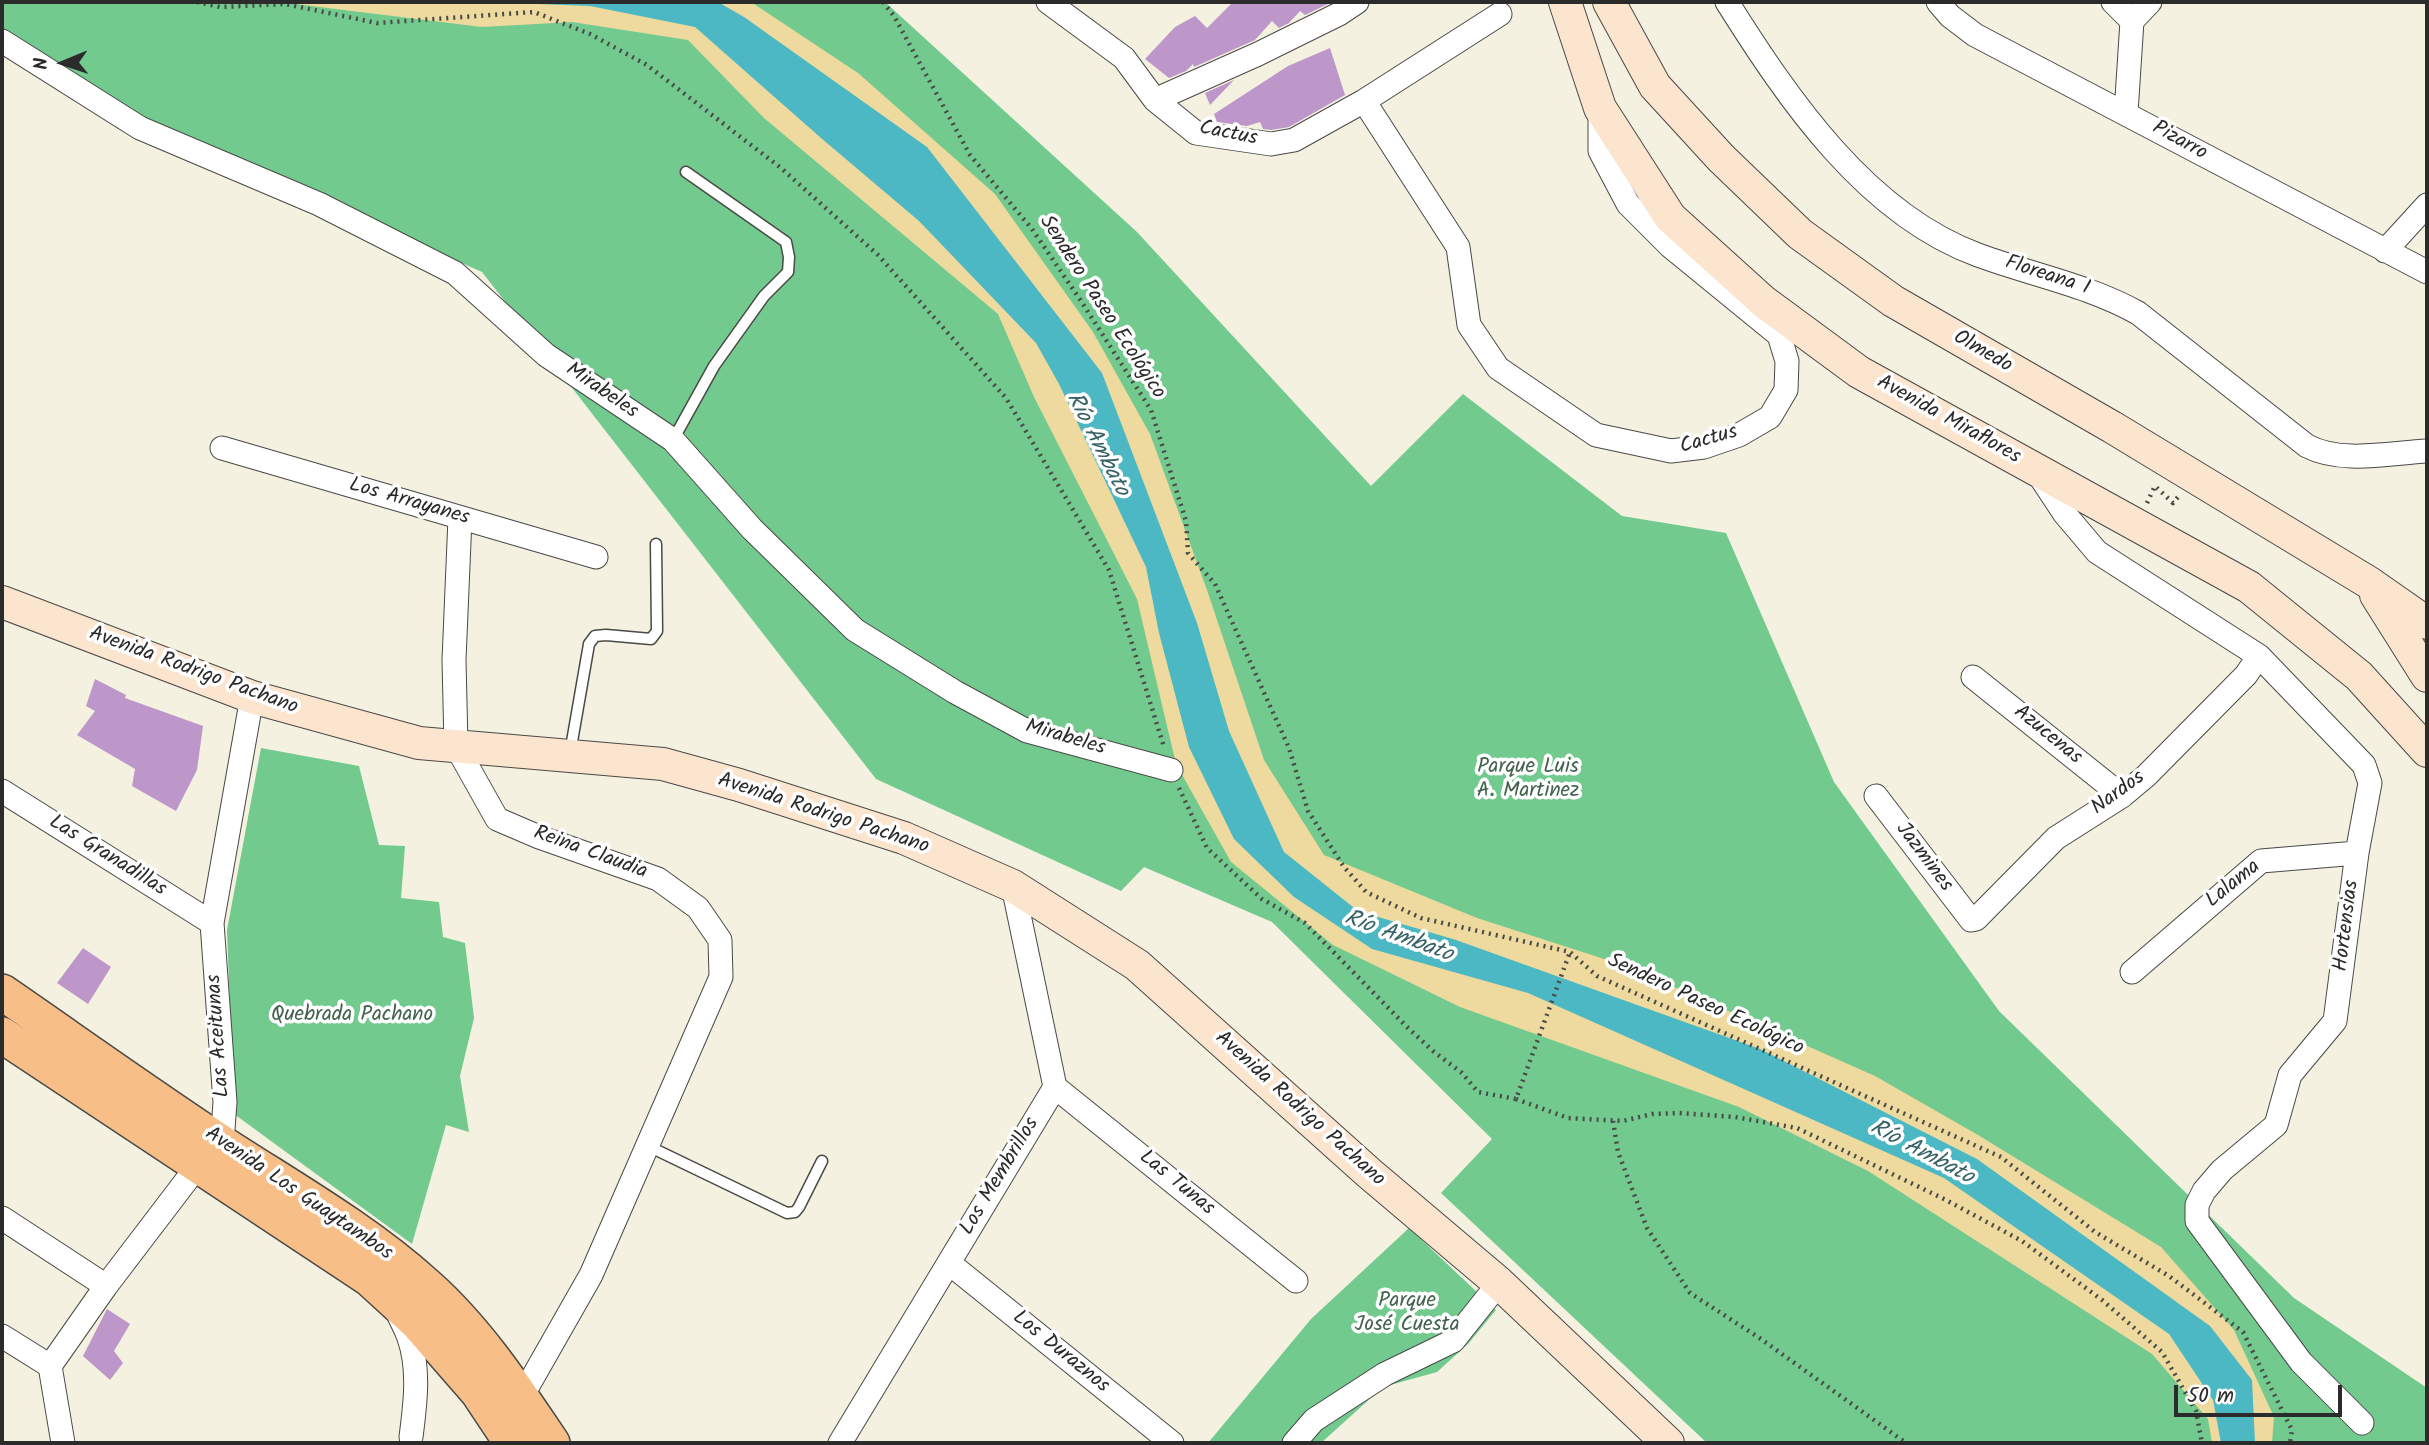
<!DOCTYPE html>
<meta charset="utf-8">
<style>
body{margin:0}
#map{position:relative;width:2429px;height:1445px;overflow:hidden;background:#f5f1e0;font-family:Kalam,sans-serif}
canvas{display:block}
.frame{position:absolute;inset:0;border:4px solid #2b2b2b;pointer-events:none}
.north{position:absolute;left:28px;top:28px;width:70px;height:70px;-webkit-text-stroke:5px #fff;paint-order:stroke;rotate:268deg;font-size:19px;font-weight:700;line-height:28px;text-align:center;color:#2b2b2b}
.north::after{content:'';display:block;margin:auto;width:24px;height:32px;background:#2b2b2b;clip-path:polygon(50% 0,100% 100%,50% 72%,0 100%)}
.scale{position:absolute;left:2174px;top:1385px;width:168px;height:32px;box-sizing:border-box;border:4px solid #2b2b2b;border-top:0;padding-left:9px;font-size:21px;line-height:24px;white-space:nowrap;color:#2b2b2b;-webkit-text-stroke:5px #fff;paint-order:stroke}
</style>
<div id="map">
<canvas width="2429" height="1445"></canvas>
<div class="frame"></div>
<div class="north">N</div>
<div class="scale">50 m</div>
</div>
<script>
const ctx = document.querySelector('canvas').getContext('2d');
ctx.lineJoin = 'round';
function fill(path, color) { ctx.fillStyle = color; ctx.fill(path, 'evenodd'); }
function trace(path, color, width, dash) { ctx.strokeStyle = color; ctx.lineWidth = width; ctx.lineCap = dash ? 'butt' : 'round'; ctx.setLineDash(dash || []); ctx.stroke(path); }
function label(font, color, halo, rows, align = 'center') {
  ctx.font = font + ' Kalam,sans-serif'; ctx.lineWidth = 7; ctx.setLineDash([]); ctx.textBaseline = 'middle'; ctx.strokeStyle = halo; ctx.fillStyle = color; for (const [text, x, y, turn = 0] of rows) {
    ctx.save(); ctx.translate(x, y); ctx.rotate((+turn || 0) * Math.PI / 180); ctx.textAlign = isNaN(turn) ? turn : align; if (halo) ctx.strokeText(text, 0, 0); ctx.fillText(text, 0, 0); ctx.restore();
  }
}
fill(new Path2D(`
 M2,2H885L1137,232L1371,486L1463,394L1622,516L1726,533L1834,782L1999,1011L2294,1298L2427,1388V1443H1707L1441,1193L1492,1139L1272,922L1144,867L1121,891L876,779L482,272L113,107L2,37Z
 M261,748L359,766L379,845L405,846L401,898L439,902L443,937L465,943L474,1018L460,1076L469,1132L446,1125L412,1244L234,1114L227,930Z
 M1409,1228L1496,1310L1468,1344L1437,1372L1383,1387L1321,1443H1208L1311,1319Z`), '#72ca8f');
fill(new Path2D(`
 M279,2H751L858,73L995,194L1093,332L1150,434L1207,590L1264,760L1324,855L1477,918L1629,967L1875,1076L1978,1135L2161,1247L2234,1330L2274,1417L2272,1443H2212L2208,1419L2152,1354L1868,1171L1739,1107L1460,1007L1333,945L1231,862L1176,764L1137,599L1034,397L998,314L764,118L688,40L572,22L482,27Z`), '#eeda9e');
fill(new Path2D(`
 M485,2H718L744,17L927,147L1102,373L1197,623L1229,731L1284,852L1358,911L1456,940L1760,1049L1977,1159L2210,1326L2252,1380L2255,1443H2221L2213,1400L2169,1334L1944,1178L1528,993L1372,949L1294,897L1234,839L1189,747L1159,633L1146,567L1059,384L1036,343L919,221L821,138L695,27L590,6Z`), '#4bb8c4');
fill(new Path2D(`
 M1233,2H1332L1305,15L1300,11L1289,23L1279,28L1272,21L1255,40L1194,67L1193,64L1186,71L1169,78L1145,59L1175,27L1195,16L1207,28Z
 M1330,48L1345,95L1289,127L1271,130L1263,129L1260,122L1247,126L1217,122L1214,114L1288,66Z
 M1234,80L1210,105L1205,93Z
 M95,679L126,695L125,698L203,726L197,770L176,811L132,786L135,769L77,735L95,711L86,706Z
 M83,948L111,967L88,1004L57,983Z
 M107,1309L130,1324L114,1351L123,1363L110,1380L83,1356Z`), '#bd96ca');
const lane = new Path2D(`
 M673,440L714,366L764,296L788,272L789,257L786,242L686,172
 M570,753L589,644L595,636L606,635L651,639L657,631L656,544
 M648,1146L787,1213L795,1212L799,1207L822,1161`);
const street = new Path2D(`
 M1048,2L1124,58L1155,100L1196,133L1271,144L1294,140L1364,101L1500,14
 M1727,2C1788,99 1866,214 1978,255C2032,275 2088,285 2138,313L2307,446C2342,464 2389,453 2427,451
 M1938,2L1950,16L1975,35L2427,272
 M2113,2L2132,21
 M2,41L140,128L319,204L455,273L546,355L673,440L752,529L855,630L955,692L1027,731L1171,770
 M1155,100L1258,54L1339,14L1357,2
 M1364,101L1458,247L1469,325L1498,368L1596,435L1671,451L1704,447L1739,435L1770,417L1786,390L1787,361L1779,335L1670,246L1628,204L1600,151V108
 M2126,113L2132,21L2150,2
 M2385,251L2427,205
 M222,448L596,557
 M2037,472L2064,513L2097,552L2259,656L2364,765L2370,783L2357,853L2335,1021L2290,1075L2276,1125L2222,1170L2204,1191L2197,1205V1221L2301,1362L2362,1423
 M460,518L454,660L456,746L497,819L539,837L658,879L698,908L720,940L721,977L591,1275L521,1398
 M1973,677L2122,796
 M2,791L212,923
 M1876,796L1971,920L1976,919L2056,838L2122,796L2146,776L2246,675L2259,656
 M2132,972L2261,861L2357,853
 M1055,1087L1296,1281
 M2,1218L106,1286
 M949,1263L1172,1443
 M398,1313C401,1321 406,1329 409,1338C420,1369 415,1406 411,1437
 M2,1336L50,1366
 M63,1443L50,1366L106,1286L199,1164L222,1143L225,1102L212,923L252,697
 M840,1443L1055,1087L1013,886
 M1294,1443L1314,1420L1385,1374L1453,1341L1499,1283`);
const secondary = new Path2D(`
 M1565,2L1600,108L1670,217L1764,302L1859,372L2249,587L2359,676L2427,751
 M1609,2L1655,86L1721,158L1800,234L1893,301L2112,427L2368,582L2427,623
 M2376,595L2427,676
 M2,602L252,697L419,743L663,764L739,785L904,838L1013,886L1137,965L1369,1173L1499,1283L1668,1443`);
const primary = new Path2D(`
 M2,992C76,1043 150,1096 226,1146C294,1190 366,1231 426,1285C476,1329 515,1388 552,1443
 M2,1035L370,1279L417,1322L478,1392L512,1443`);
trace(lane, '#494946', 13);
trace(street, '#494946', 25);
trace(secondary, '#494946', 34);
trace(primary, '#494946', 38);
trace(new Path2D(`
 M197,2L220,7L285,4L377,23L534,12L590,34L647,65L781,168L878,255L1006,398L1109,570L1164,747
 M883,2L894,16L970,155L1032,229L1081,301L1151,410L1186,521L1188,553L1215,584L1289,748L1308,811L1344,867L1366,892L1421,918L1570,952L1597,976L2001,1157L2095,1232L2169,1276L2243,1332L2292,1430L2290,1443
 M2147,503L2155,486L2173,503L2178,497
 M1179,788L1207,848L1262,899L1305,923L1407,1027L1433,1051L1462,1073L1478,1092L1516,1099L1570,952
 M1516,1099L1568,1118L1623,1121L1652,1114L1678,1113L1735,1117L1797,1128L1946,1200L2022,1241L2102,1300L2162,1352L2196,1411L2202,1443
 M1613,1121L1618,1152L1647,1228L1690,1293L1761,1339L1906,1443`), '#494946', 4.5, [2, 5]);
trace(lane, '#fff', 10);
trace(street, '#fff', 23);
trace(secondary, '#fce5cf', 32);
trace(primary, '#f7be88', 35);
label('21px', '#2b2b2b', '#fff', [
 ["Cactus",1228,135,11],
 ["Pizarro",2179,142,29],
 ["Floreana I",2047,277,18],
 ["Sendero Paseo Ecológico",1101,308,57],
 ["Olmedo",1982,353,30],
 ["Mirabeles",601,392,34],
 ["Avenida Miraflores",1948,421,29],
 ["Cactus",1709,441,-16],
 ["Los Arrayanes",409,503,16],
 ["Avenida Rodrigo Pachano",193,672,20],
 ["Azucenas",2047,736,39],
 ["Mirabeles",1065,739,16],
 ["Nardos",2119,794,-36],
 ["Avenida Rodrigo Pachano",823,815,18],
 ["Reina Claudia",590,854,20],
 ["Las Granadillas",107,857,32],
 ["Jazmines",1923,858,53],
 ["Lalama",2234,885,-39],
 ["Hortensias",2348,926,-83],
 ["Sendero Paseo Ecológico",1705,1006,25],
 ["Las Aceitunas",220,1036,-94],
 ["Avenida Rodrigo Pachano",1299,1110,42],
 ["Los Membrillos",1001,1177,-59],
 ["Las Tunas",1176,1184,39],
 ["Avenida Los Guaytambos",298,1195,34],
 ["Los Duraznos",1060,1353,39]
]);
label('21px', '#44634e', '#fff', [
 ["Parque Luis",1528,768],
 ["A. Martinez",1528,792],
 ["Quebrada Pachano",352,1016],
 ["Parque",1407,1302],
 ["José Cuesta",1407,1326]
]);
label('italic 23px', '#386368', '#fff', [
 ["Río Ambato",1096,445,63],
 ["Río Ambato",1398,938,20],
 ["Río Ambato",1921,1154,28]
]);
</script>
